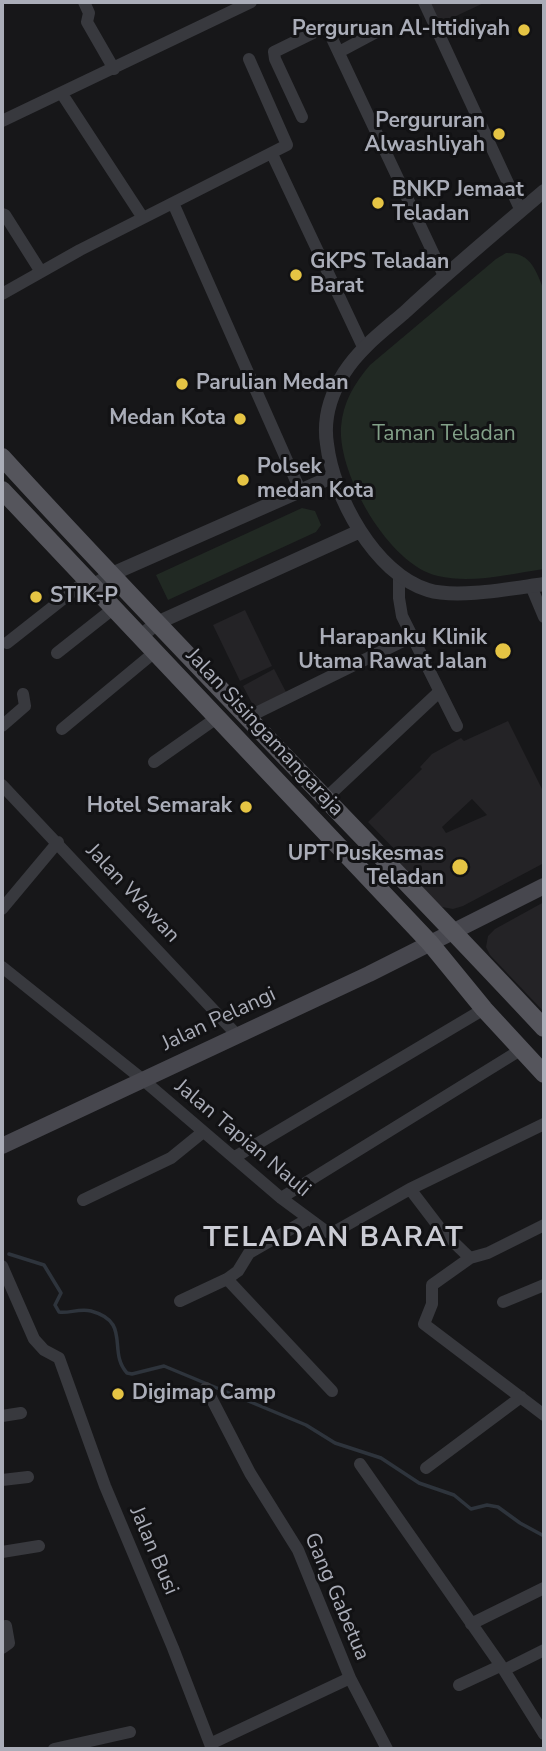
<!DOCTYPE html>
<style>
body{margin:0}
#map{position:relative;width:546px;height:1751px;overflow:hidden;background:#171719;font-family:"Nunito Sans",sans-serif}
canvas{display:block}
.frame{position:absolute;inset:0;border:4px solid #aaadb8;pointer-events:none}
</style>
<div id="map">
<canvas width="546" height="1751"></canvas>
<div class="frame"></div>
</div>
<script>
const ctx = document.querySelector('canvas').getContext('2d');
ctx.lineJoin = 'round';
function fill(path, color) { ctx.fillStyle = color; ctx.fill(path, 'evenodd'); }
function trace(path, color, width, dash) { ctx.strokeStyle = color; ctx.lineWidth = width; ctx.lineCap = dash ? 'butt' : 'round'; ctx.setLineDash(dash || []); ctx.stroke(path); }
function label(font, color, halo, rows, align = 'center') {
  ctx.font = font + ' "Nunito Sans",sans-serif'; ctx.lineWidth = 6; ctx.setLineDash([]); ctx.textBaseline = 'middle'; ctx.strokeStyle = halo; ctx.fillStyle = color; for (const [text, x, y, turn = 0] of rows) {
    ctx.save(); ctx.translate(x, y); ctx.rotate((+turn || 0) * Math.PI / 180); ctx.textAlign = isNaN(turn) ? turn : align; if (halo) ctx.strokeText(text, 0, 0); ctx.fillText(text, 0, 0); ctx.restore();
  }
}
fill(new Path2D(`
 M428,2H486L439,24Z
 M245,610L272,666L240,681L213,625Z
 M274,669L286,692L255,709L243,686Z
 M508,721L544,793V863L463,906L453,909L442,907L395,860L400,855L368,822L422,769L420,767L432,754L461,738L464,741ZM472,799L487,815L446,833L442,827Z
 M544,902V1012L490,955L486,947L488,936L495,929Z`), '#242326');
fill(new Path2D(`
 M506,253C531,252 536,271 544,290V569C510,574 472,584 438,576C389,565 338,475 341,427C343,402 354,384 370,365L496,259Z
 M302,508L315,511L321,525L316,532L168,600L156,575Z`), '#212923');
trace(new Path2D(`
 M9,1254L44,1265L61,1293L55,1305L59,1312C68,1314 79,1308 91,1311C132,1322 107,1351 127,1373L132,1374L164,1366L306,1425L335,1443L381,1458L419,1483L454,1495L471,1509L487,1505L498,1507L520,1523L544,1536`), '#2e343c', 3.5);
trace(new Path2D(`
 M84,2L89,13L87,22L114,69
 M424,2L521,211
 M339,52L384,28
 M62,94L143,218
 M302,117L275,59L274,52L323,28L328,30L444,276
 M2,121L251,2
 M272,154L364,349
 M173,203L300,490
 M2,214L5,215L41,272
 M2,294L80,250L287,145L249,59
 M399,576V598L402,616L457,726
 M531,586L544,617
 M7,643L87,580
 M57,653L114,608
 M246,718L411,637
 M2,726L25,706L23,694
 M62,729L156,651
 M154,762L218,717
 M2,785L237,1035
 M326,798L439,692
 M2,909L58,842
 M2,967L142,1079L281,1198L327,1232L336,1231L410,1189L544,1124
 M235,1157L484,1009
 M410,1189L442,1231L470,1258L488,1253L544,1225
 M281,1198L522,1049
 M83,1200L171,1158L203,1132
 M308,1219L249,1253L238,1271L227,1279L332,1391
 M470,1258L432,1285V1304L424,1324L544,1415
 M2,1266L34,1339L44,1350L59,1358L105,1486L173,1648L212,1749
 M180,1301L227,1279
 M503,1302L544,1285
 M206,1388L250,1473L298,1550L350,1678L387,1749
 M2,1416L21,1413
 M360,1464L504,1670L544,1734
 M426,1468L521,1397
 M2,1480L28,1477
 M2,1552L39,1546
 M471,1624L544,1588
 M2,1648L9,1643L6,1626
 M504,1670L544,1650
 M459,1685L500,1666
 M210,1744L350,1678
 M54,1749L130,1732`), '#38393e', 12);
trace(new Path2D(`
 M544,191C497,231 449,271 404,313C383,331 359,349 344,373C331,394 323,419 327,444C333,496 375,574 428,590C457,599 514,588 544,584
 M93,586L112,574L334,476
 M141,636L157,623L360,531`), '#38393e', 14);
trace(new Path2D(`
 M2,1146L369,974L544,886`), '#47474e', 16);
trace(new Path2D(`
 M2,457C179,651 365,836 544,1028
 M2,490L430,943L484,1009L544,1074`), '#55555c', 18);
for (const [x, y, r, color] of [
 [524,30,7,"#e5c444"],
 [499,134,7,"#e5c444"],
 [378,203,7,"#e5c444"],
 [296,275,7,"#e5c444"],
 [182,384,7,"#e5c444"],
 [240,419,7,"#e5c444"],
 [243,480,7,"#e5c444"],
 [36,597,7,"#e5c444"],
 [503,651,9,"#e5c444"],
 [246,807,7,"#e5c444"],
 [460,867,9,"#e5c444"],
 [118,1394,7,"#e5c444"]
]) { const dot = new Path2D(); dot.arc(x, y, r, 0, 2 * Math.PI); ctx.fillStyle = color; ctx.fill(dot); trace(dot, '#121214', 2.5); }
label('bold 21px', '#aaadb8', '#121214', [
 ["Perguruan Al-Ittidiyah",510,30],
 ["Pergururan",485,122],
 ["Alwashliyah",485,146],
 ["BNKP Jemaat",392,191,"left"],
 ["Teladan",392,215,"left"],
 ["GKPS Teladan",310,263,"left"],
 ["Barat",310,287,"left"],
 ["Parulian Medan",196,384,"left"],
 ["Medan Kota",226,419],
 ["Polsek",257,468,"left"],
 ["medan Kota",257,492,"left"],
 ["STIK-P",50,597,"left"],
 ["Harapanku Klinik",487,639],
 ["Utama Rawat Jalan",487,663],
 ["Hotel Semarak",232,807],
 ["UPT Puskesmas",444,855],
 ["Teladan",444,879],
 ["Digimap Camp",132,1394,"left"]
], 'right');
label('21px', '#83a189', '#121214', [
 ["Taman Teladan",444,435]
]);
label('21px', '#aaadb8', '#121214', [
 ["Jalan Sisingamangaraja",264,733,47],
 ["Jalan Wawan",132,894,47],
 ["Jalan Pelangi",219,1020,-25],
 ["Jalan Tapian Nauli",242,1139,40],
 ["Jalan Busi",153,1551,67],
 ["Gang Gabetua",336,1597,67]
]);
ctx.letterSpacing = '2px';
label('bold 28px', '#cbccd4', '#121214', [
 ["TELADAN BARAT",334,1239]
]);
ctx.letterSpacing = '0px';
</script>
